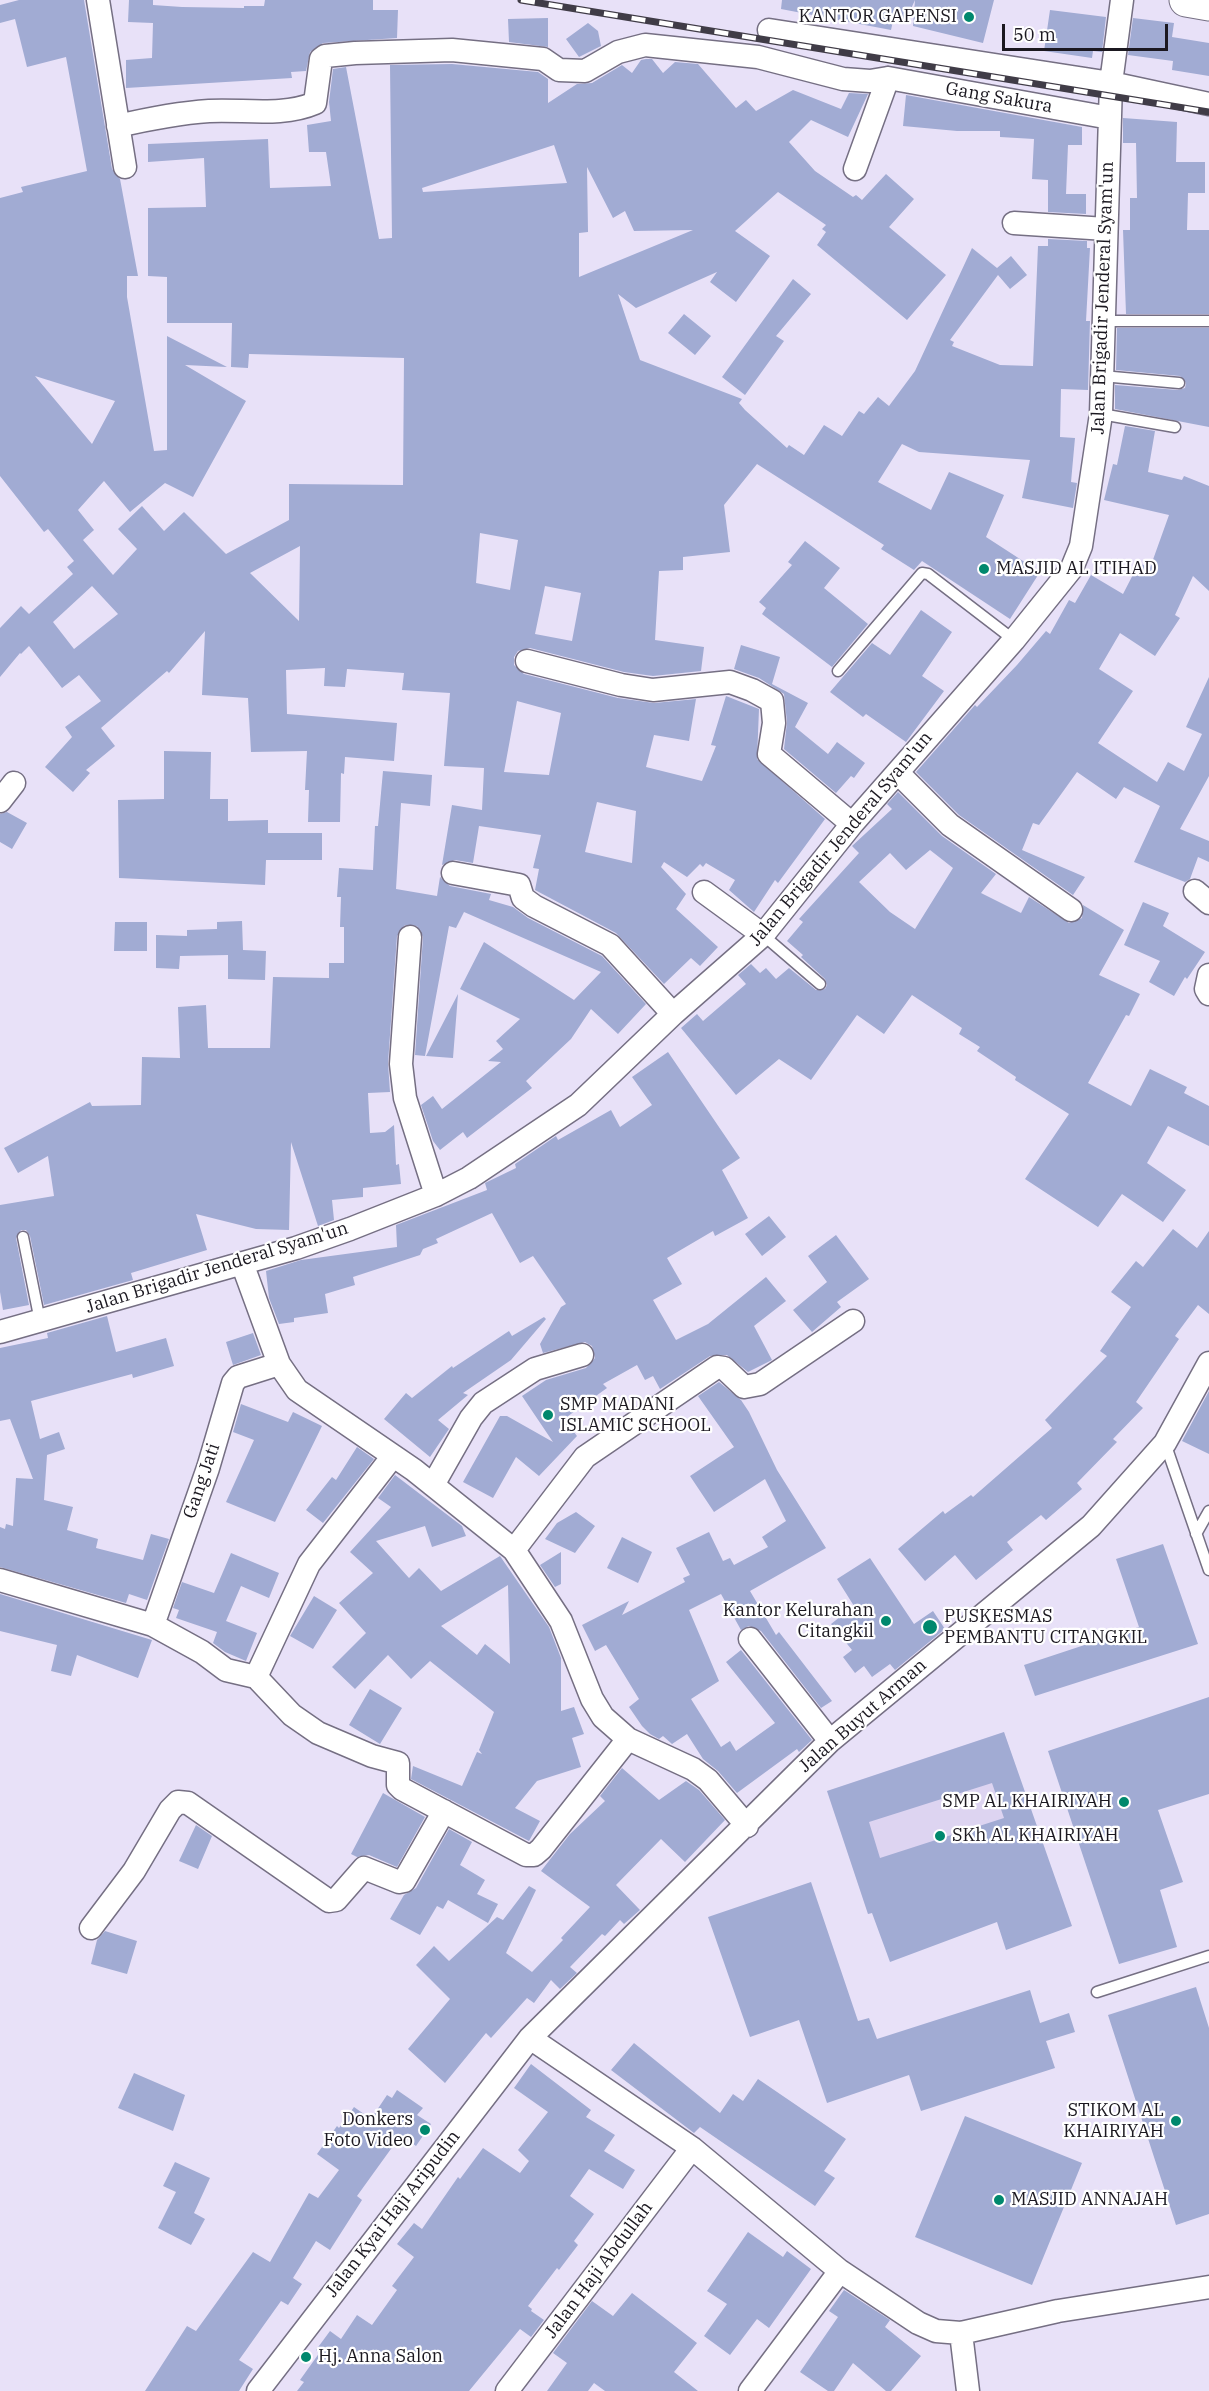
<!DOCTYPE html>
<style>
body{margin:0}
#map{position:relative;width:1209px;height:2391px;overflow:hidden;background:#e8e1f8;font-family:"IBM Plex Serif",serif}
canvas{display:block}
.scale{position:absolute;left:1002px;top:24px;width:166px;height:27px;box-sizing:border-box;border:3px solid #1b1820;border-top:0;padding-left:8px;font-size:18px;line-height:21px;white-space:nowrap;color:#1b1820;-webkit-text-stroke:4px #fff;paint-order:stroke}
</style>
<div id="map">
<canvas width="1209" height="2391"></canvas>
<div class="scale">50 m</div>
</div>
<script>
const ctx = document.querySelector('canvas').getContext('2d');
ctx.lineJoin = 'round';
function fill(path, color) { ctx.fillStyle = color; ctx.fill(path, 'evenodd'); }
function trace(path, color, width, dash) { ctx.strokeStyle = color; ctx.lineWidth = width; ctx.lineCap = dash ? 'butt' : 'round'; ctx.setLineDash(dash || []); ctx.stroke(path); }
function label(font, color, halo, rows, align = 'center') {
  ctx.font = font + ' "IBM Plex Serif",serif'; ctx.lineWidth = 4.5; ctx.setLineDash([]); ctx.textBaseline = 'middle'; ctx.strokeStyle = halo; ctx.fillStyle = color; for (const [text, x, y, turn = 0] of rows) {
    ctx.save(); ctx.translate(x, y); ctx.rotate((+turn || 0) * Math.PI / 180); ctx.textAlign = isNaN(turn) ? turn : align; if (halo) ctx.strokeText(text, 0, 0); ctx.fillText(text, 0, 0); ctx.restore();
  }
}
fill(new Path2D(`
 M1004,1732L1045,1855L868,1914L827,1791Z`), '#ddd4f1');
fill(new Path2D(`
 M19,0H84L112,169L120,179L138,276H127V297L154,451L167,450V336L227,367L185,365L246,401L193,497L165,483L130,512L104,481L78,510L94,530L83,540L113,575L137,549L118,529L142,506L164,531L184,512L226,554L289,520V484L403,485L404,358L249,354L248,368L231,367L232,323H167V277L148,276V208L206,207L204,158L148,162V144L268,139L270,188L331,186L326,152H309L307,125L331,121L329,102L333,69L346,67L379,239L392,238L390,65L452,64L538,72L548,79V103L577,84L592,83L622,65L632,73L641,60L646,59H652L663,73L675,62L698,64L736,108L746,100L756,111L793,90L841,109L849,93L868,94L848,137L811,120L789,142L815,171L853,197L856,195L862,200L886,174L914,199L889,227L946,275L907,320L817,245L826,232L822,229L826,225L778,192L735,231L770,256L736,302L710,282L717,272L636,308L618,294L640,360L742,399L739,403L745,410L787,448L789,445L804,455L824,425L842,436L859,411L864,414L878,397L889,406L915,371L972,248L997,268L1011,256L1027,275L1010,289L998,275L950,340L954,342L952,346L1000,365L1033,366L1038,246H1048V239L1087,241V248H1090L1086,321H1090L1088,390L1061,389L1060,437L1075,438L1071,482L1077,483L1073,508L1022,498L1030,460L919,452L902,444L878,482L931,510L949,472L1004,495L986,537L1040,572L1010,619L922,561L914,570L881,549L884,545L757,464L724,505L730,552L683,557V570L659,571L655,640L704,647L701,671L653,676L624,672L530,648L518,651L514,657V665L524,674L618,698L654,703L696,699L689,741L654,735L646,767L702,781L716,746L711,745L726,696L759,709L757,759L825,819L778,883L775,880L754,912L729,890L735,880L706,863L703,867L700,864L687,877L664,862L661,867L686,894L676,909L718,947L700,966L691,958L664,984L616,933L535,890L539,869L533,868L541,835L479,826L473,863L455,860L442,865L452,805L482,810L484,768L444,766L450,693L402,690L404,673L347,669L345,687L324,686L325,668L286,670L287,714L397,723L394,761L345,757L344,774L341,773L340,822H308L309,790H305L307,751L251,752L248,698L202,695L205,631L169,673L167,671L101,728L115,746L86,770L90,773L73,792L45,767L72,737L65,727L101,701L79,675L62,688L29,646L21,654L20,653L0,677V628L21,606L29,614L73,574L67,567L74,561L48,529L44,532L0,476V198L23,192L21,187L87,171L66,57L27,67L15,19L0,23V5ZM554,145L567,183L423,192L422,188ZM587,167L613,218L625,211L634,231L693,230L579,277V233L588,232ZM35,376L115,401L92,444ZM480,533L518,540L510,590L476,583ZM300,546L299,621L250,573ZM92,586L118,614L74,649L53,622ZM545,586L581,593L572,641L535,634ZM517,701L561,713L549,775L504,772ZM597,802L636,811L632,863L585,852Z
 M129,0H153V5L182,7L244,8V6H264L265,0H373V10H398L397,38L323,43L310,52L306,71L291,72L292,78L126,88V60L152,58L153,23L128,22Z
 M782,0H994L983,43L913,26L915,0L904,24L893,21L891,30L781,9Z
 M1050,10L1106,17L1102,52L1093,51L1092,58L1044,51Z
 M548,18V47L509,42L508,19Z
 M1133,18L1174,23L1172,37L1209,43V76L1172,70L1173,61L1128,55Z
 M588,23L598,31L601,46L579,57L566,39Z
 M906,95L1082,127V145H1068L1066,194H1086V214L1048,212V180L1032,179L1034,139L1000,137V131H957L903,126Z
 M1123,118L1177,122L1176,162H1205V193H1188L1187,230H1209V314H1126L1123,230H1130V198H1137L1136,143H1123Z
 M793,279L811,294L776,336L784,341L745,395L722,377Z
 M684,314L711,336L695,355L668,333Z
 M1117,328H1209V427L1115,409V385L1178,390L1185,388L1186,383L1180,376L1116,370Z
 M1125,426L1155,431L1148,472L1182,480L1184,476L1209,486V591L1193,576L1175,615L1180,618L1155,656L1120,633L1099,669L1133,691L1098,743L1157,782L1168,762L1184,771L1202,734L1186,727L1209,677V776L1180,829L1209,841V862L1198,857L1190,879L1185,882L1134,862L1160,806L1124,787L1116,799L1077,772L1039,825L1033,823L1022,850L1085,877L1073,895L959,815L916,772L975,705L977,707L1017,665L1046,631L1050,634L1069,600L1075,603L1091,575L1123,594L1139,563L1150,568L1169,515L1104,500L1113,464L1117,465Z
 M805,541L840,568L824,588L868,624L832,667L762,614L766,608L759,602L792,565L788,562Z
 M921,610L952,632L922,676L944,691L906,742L866,714L863,717L830,692L872,643L890,655Z
 M741,645L780,657L772,684L808,703L795,727L828,754L837,742L865,763L854,778L851,776L836,793L784,749L787,722L784,694L759,678L734,669Z
 M164,751L211,752L210,799H228V821L268,820V833H322V860H266L265,885L119,878L118,800L164,799Z
 M383,771L432,775L430,806L401,803L396,889L437,896L440,877L450,886L491,894L489,900L513,907L528,918L602,956L646,1004L618,1034L591,1009L571,1039L526,1081L532,1088L467,1138L463,1132L440,1150L433,1141L421,1105L433,1096L442,1109L501,1062L488,1061L503,1049L496,1041L520,1019L460,989L484,942L574,1000L601,972L464,912L456,928L449,926L425,1056L415,1055L423,937L417,926L405,925L397,936L388,1063L390,1092L368,1093L370,1133L385,1132L394,1125L396,1165L399,1164L401,1184L363,1188V1197L332,1200L334,1220L318,1226L291,1142L289,1230L256,1229L196,1214L207,1250L131,1273L133,1280L44,1305L30,1236L26,1230H21L16,1238L29,1305L3,1310L0,1292V1205L54,1196L48,1156L18,1173L4,1148L90,1102L92,1106L141,1105L142,1057L180,1058L178,1007L206,1005L208,1048H270L273,977L329,978V963H344V927H340L341,897H337L339,868L373,870L375,826H378Z
 M898,792L942,836L996,874L981,893L1021,913L1029,897L1069,923L1082,918L1083,905L1124,930L1099,975L1140,994L1129,1016L1126,1015L1088,1083L1131,1106L1150,1069L1187,1087L1184,1093L1209,1106V1146L1168,1126L1147,1163L1186,1190L1163,1222L1122,1194L1098,1227L1025,1179L1069,1114L1015,1080L1016,1077L977,1051L980,1047L959,1034L962,1028L912,995L884,1034L857,1015L811,1080L779,1059L736,1095L681,1028L697,1014L703,1021L746,984L738,975L751,964L760,973L766,968L776,979L789,968L816,990L825,989L827,985L825,979L801,957L803,955L787,941L803,922L799,919L859,853L852,846L892,809L887,804ZM930,850L953,868L915,929L890,912L859,882L890,853L906,870Z
 M7,812L27,823L12,849L0,842V814Z
 M1143,902L1169,913L1163,926L1205,952L1187,979L1185,977L1174,996L1149,982L1160,961L1124,945Z
 M242,921L243,950L266,951L265,980L228,979V955L180,956L179,969L156,968V935L187,936V930L217,929V922Z
 M115,922H147V951H114Z
 M458,994L453,1058L426,1056Z
 M668,1052L740,1158L722,1170L748,1218L715,1236L713,1231L667,1258L682,1284L653,1300L676,1340L708,1324L766,1277L786,1301L754,1326L772,1360L748,1372L727,1355L710,1356L660,1389L653,1376L645,1380L637,1365L603,1384L607,1388L564,1419L577,1436L539,1476L516,1457L493,1498L463,1482L500,1416H507L553,1442L522,1396L546,1380L586,1368L595,1358L592,1346L585,1342L543,1353L540,1344L561,1307L566,1304L533,1256L520,1263L492,1213L436,1239L438,1243L423,1249L420,1255L353,1277L355,1285L325,1294L328,1313L294,1318V1322L279,1324L269,1298L266,1271L301,1260L397,1247L396,1225L487,1190L485,1183L516,1168L515,1164L556,1136L558,1140L611,1110L620,1127L652,1105L632,1077Z
 M769,1216L786,1237L762,1256L745,1234Z
 M1173,1229L1197,1248L1209,1231V1314L1198,1305L1175,1336L1179,1339L1136,1402L1143,1408L1113,1439L1117,1442L1077,1483L1082,1489L1046,1520L1041,1515L1007,1542L1013,1550L976,1580L955,1555L925,1581L898,1549L943,1511L945,1514L971,1495L973,1497L1052,1428L1045,1420L1107,1356L1100,1351L1131,1307L1111,1292L1136,1261L1143,1267Z
 M836,1235L869,1279L837,1302L841,1307L812,1332L793,1310L827,1282L808,1256Z
 M107,1316L116,1352L166,1338L174,1366L133,1378L132,1374L31,1401L40,1439L59,1432L65,1449L47,1455L44,1500L73,1507L67,1530L98,1539L96,1548L143,1560L151,1534L169,1539L147,1600L129,1594L126,1603L0,1567V1527L5,1529L6,1524L13,1526L16,1478L33,1479L10,1419L0,1421V1348L48,1338L47,1333Z
 M544,1317L546,1319L511,1360L463,1393L468,1395L438,1420L449,1429L430,1457L384,1419L406,1393L412,1398L452,1366L453,1368L509,1331L512,1336Z
 M253,1333L261,1355L233,1365L226,1342Z
 M719,1382L741,1400L749,1412L777,1470L826,1548L750,1591L776,1635L779,1632L832,1701L821,1708L761,1631L749,1626L741,1630L721,1594L689,1610L719,1681L691,1699L721,1747L730,1741L736,1751L775,1723L726,1662L741,1650L812,1740L799,1752L797,1749L737,1793L718,1771L703,1759L687,1734L672,1744L663,1736L659,1739L650,1734L642,1726L629,1707L639,1699L606,1645L595,1651L582,1625L629,1601L622,1615L685,1582L683,1578L690,1575L676,1548L709,1532L723,1561L730,1558L734,1565L768,1547L762,1537L786,1521L765,1479L714,1512L690,1476L734,1447L698,1396Z
 M1209,1391V1454L1182,1441Z
 M241,1404L288,1422L293,1412L322,1426L275,1522L226,1502L254,1440L233,1432Z
 M357,1447L374,1459L323,1523L306,1510L332,1477L336,1480Z
 M395,1475L462,1526L466,1536L432,1547L425,1526L376,1541L409,1578L419,1568L441,1591L500,1556L549,1627L561,1658V1711L574,1707L584,1734L572,1738L581,1767L537,1781L515,1808L540,1821L529,1841L411,1779L413,1766L462,1786L477,1752L482,1754L479,1750L494,1712L430,1661L411,1679L388,1655L355,1689L332,1667L366,1633L339,1603L373,1573L350,1552L391,1507L378,1498ZM508,1585L510,1664L485,1644L477,1655L441,1626Z
 M576,1512L595,1526L575,1553L545,1539L557,1523Z
 M622,1537L652,1552L638,1583L607,1568Z
 M1163,1544L1198,1644L1035,1696L1024,1665L1139,1627L1116,1559Z
 M561,1552V1584L555,1587L540,1565Z
 M231,1553L279,1573L269,1598L241,1586L226,1621L257,1633L246,1661L225,1652L213,1643L217,1632L176,1618L179,1610L173,1608L182,1582L214,1593Z
 M870,1558L914,1624L933,1611L945,1629L895,1670L890,1664L872,1677L864,1666L855,1673L843,1657L852,1650L831,1624L854,1606L837,1579Z
 M0,1594L152,1640L138,1678L77,1655L71,1676L51,1671L57,1645L0,1631Z
 M314,1596L337,1610L313,1649L290,1636Z
 M370,1689L402,1708L380,1744L349,1725Z
 M1209,1697V1794L1158,1810L1183,1882L1160,1890L1177,1947L1119,1964L1048,1751Z
 M1004,1732L1072,1926L1006,1950L997,1922L890,1962L872,1913L868,1914L827,1791ZM992,1783L1004,1818L880,1858L869,1822Z
 M622,1768L659,1800L686,1781L699,1790L725,1820L685,1862L661,1839L616,1885L640,1910L624,1924L620,1920L605,1936L602,1934L570,1967L577,1973L560,1989L551,1980L534,2003L527,1998L491,2038L486,2033L445,2083L408,2049L450,1999L416,1965L434,1946L449,1961L497,1917L503,1920L529,1886L536,1890L506,1953L532,1972L563,1940L561,1938L590,1907L541,1871L570,1834L605,1801L600,1796Z
 M383,1793L425,1817L397,1867L369,1855L357,1857L351,1854Z
 M196,1825L212,1836L198,1869L179,1861Z
 M449,1829L472,1842L460,1865L485,1880L477,1894L498,1904L488,1923L448,1900L443,1909L437,1906L420,1935L390,1919L404,1895L416,1888Z
 M811,1882L858,2021L869,2018L877,2039L1030,1990L1040,2023L1069,2013L1075,2032L1046,2041L1055,2068L921,2111L909,2075L827,2103L799,2020L750,2037L708,1917Z
 M105,1931L137,1941L127,1974L91,1964L97,1940Z
 M1196,1987L1209,2028V2214L1176,2225L1108,2015Z
 M634,2043L720,2113L733,2094L743,2101L758,2079L846,2139L824,2171L835,2178L815,2206L700,2127L694,2133L611,2070Z
 M531,2064L591,2110L586,2117L615,2135L604,2151L635,2170L623,2189L589,2169L570,2196L594,2214L574,2241L578,2245L559,2270L557,2268L528,2306L532,2309L531,2311L544,2320L531,2337L520,2329L469,2391H297L304,2382L300,2380L320,2352L316,2350L330,2331L341,2339L357,2315L372,2325L397,2290L392,2286L414,2257L397,2244L414,2223L422,2229L458,2177L460,2179L483,2148L520,2173L529,2161L518,2150L548,2112L514,2088Z
 M134,2073L185,2095L173,2131L118,2108Z
 M397,2090L423,2108L417,2115L431,2124L416,2146L401,2135L357,2196L362,2200L330,2250L316,2241L293,2278L302,2284L288,2305L281,2301L239,2360L253,2369L239,2391H145L187,2326L196,2331L253,2252L270,2262L309,2193L318,2198L339,2170L317,2154L337,2126L339,2128L354,2107L371,2119L387,2095L392,2098Z
 M965,2116L1082,2163L1032,2285L915,2237Z
 M175,2162L210,2178L194,2213L205,2219L191,2245L158,2228L176,2192L163,2186Z
 M748,2232L783,2257L787,2251L811,2269L769,2328L757,2319L730,2355L704,2336L727,2304L707,2291Z
 M844,2290L890,2320L885,2327L921,2356L891,2391H886L853,2363L834,2391H828L800,2372L838,2317L829,2311Z
 M632,2293L697,2343L674,2372L698,2391H605L594,2383L588,2391H547L567,2363L553,2353L592,2301L613,2316Z`), '#a1abd3');
const service = new Path2D(`
 M1103,321H1209
 M1102,376L1179,383
 M1101,414L1175,427
 M838,671L922,573L928,574L1014,640
 M763,935L820,984
 M23,1237L40,1321
 M1165,1443L1209,1570
 M1196,1534L1209,1511
 M1097,1992L1209,1956`);
const minor = new Path2D(`
 M98,0L125,167
 M769,30L1111,83L1209,104
 M118,126C148,119 179,113 209,111C243,109 283,117 315,103L321,59L325,56L355,53L452,50L543,59L559,70L585,71L618,52L645,45L758,57L843,79L870,81L888,78L1110,118
 M855,169L888,78
 M1014,223L1106,229
 M527,661L621,685L653,690L730,682L752,690L772,701L774,723L769,754L852,824
 M898,773L950,825L1071,910
 M0,801L14,783
 M453,873L519,885L523,898L534,906L610,945L673,1014
 M1195,891L1209,903
 M704,892L763,935
 M410,937L401,1064L405,1098L436,1195
 M1209,975L1206,989L1209,994
 M242,1263L279,1364L297,1390L414,1470L514,1550L561,1621L592,1699L603,1717L628,1739L693,1769L708,1780L747,1826
 M0,1332L296,1248L350,1229L436,1195L469,1178L578,1105L673,1014L763,935L852,824L1014,640L1072,568L1081,546L1101,414L1111,83L1122,0
 M433,1485L471,1418L483,1403L535,1369L582,1355
 M514,1550L585,1457L717,1367L724,1368L744,1387L760,1384L853,1321
 M0,1580L153,1625L202,1652L226,1670L256,1677L292,1715L318,1733L372,1756L398,1763V1785L402,1789L526,1855H534L541,1849L628,1739
 M153,1625L208,1468L233,1383L238,1377L279,1364
 M750,1639L830,1741
 M256,1677L309,1564L393,1456
 M91,1928L134,1871L170,1810L178,1802L188,1803L329,1901L336,1900L364,1868L399,1882L404,1881L444,1811
 M530,2038L692,2148L840,2271L918,2323L936,2331L961,2333L968,2391
 M961,2333L1058,2311L1209,2287
 M258,2391L530,2038L830,1741L1091,1526L1165,1443L1209,1363
 M507,2391L692,2148
 M750,2391L840,2271`);
const trunk = new Path2D(`
 M1186,0L1209,4`);
trace(service, '#756f83', 13);
trace(minor, '#756f83', 25);
trace(trunk, '#756f83', 35);
trace(service, '#fff', 10);
trace(minor, '#fff', 22);
trace(trunk, '#fff', 33);
const rail = new Path2D(`
 M521,0L1209,112`);
trace(rail, '#403c47', 7);
trace(rail, '#fff', 4.5, [14]);
for (const [x, y, r, color] of [
 [969,17,6,"#00886d"],
 [984,569,6,"#00886d"],
 [548,1415,6,"#00886d"],
 [886,1621,6,"#00886d"],
 [930,1627,8,"#00886d"],
 [1124,1802,6,"#00886d"],
 [940,1836,6,"#00886d"],
 [1176,2121,6,"#00886d"],
 [425,2130,6,"#00886d"],
 [999,2200,6,"#00886d"],
 [306,2357,6,"#00886d"]
]) { const dot = new Path2D(); dot.arc(x, y, r, 0, 2 * Math.PI); ctx.fillStyle = color; ctx.fill(dot); trace(dot, '#fff', 2); }
label('18px', '#1b1820', '#fff', [
 ["KANTOR GAPENSI",957,17,"right"],
 ["MASJID AL ITIHAD",996,569],
 ["SMP MADANI",560,1405],
 ["ISLAMIC SCHOOL",560,1426],
 ["Kantor Kelurahan",874,1611,"right"],
 ["Citangkil",874,1632,"right"],
 ["PUSKESMAS",944,1617],
 ["PEMBANTU CITANGKIL",944,1638],
 ["SMP AL KHAIRIYAH",1112,1802,"right"],
 ["SKh AL KHAIRIYAH",952,1836],
 ["STIKOM AL",1164,2111,"right"],
 ["KHAIRIYAH",1164,2132,"right"],
 ["Donkers",413,2120,"right"],
 ["Foto Video",413,2141,"right"],
 ["MASJID ANNAJAH",1011,2200],
 ["Hj. Anna Salon",318,2357]
], 'left');
label('18px', '#1b1820', '#fff', [
 ["Gang Sakura",999,98,10],
 ["Jalan Brigadir Jenderal Syam'un",1103,298,-88],
 ["Jalan Brigadir Jenderal Syam'un",841,839,-50],
 ["Jalan Brigadir Jenderal Syam'un",217,1268,-17],
 ["Gang Jati",202,1481,-71],
 ["Jalan Buyut Arman",863,1716,-41],
 ["Jalan Kyai Haji Aripudin",393,2214,-52],
 ["Jalan Haji Abdullah",599,2270,-53]
]);
</script>
